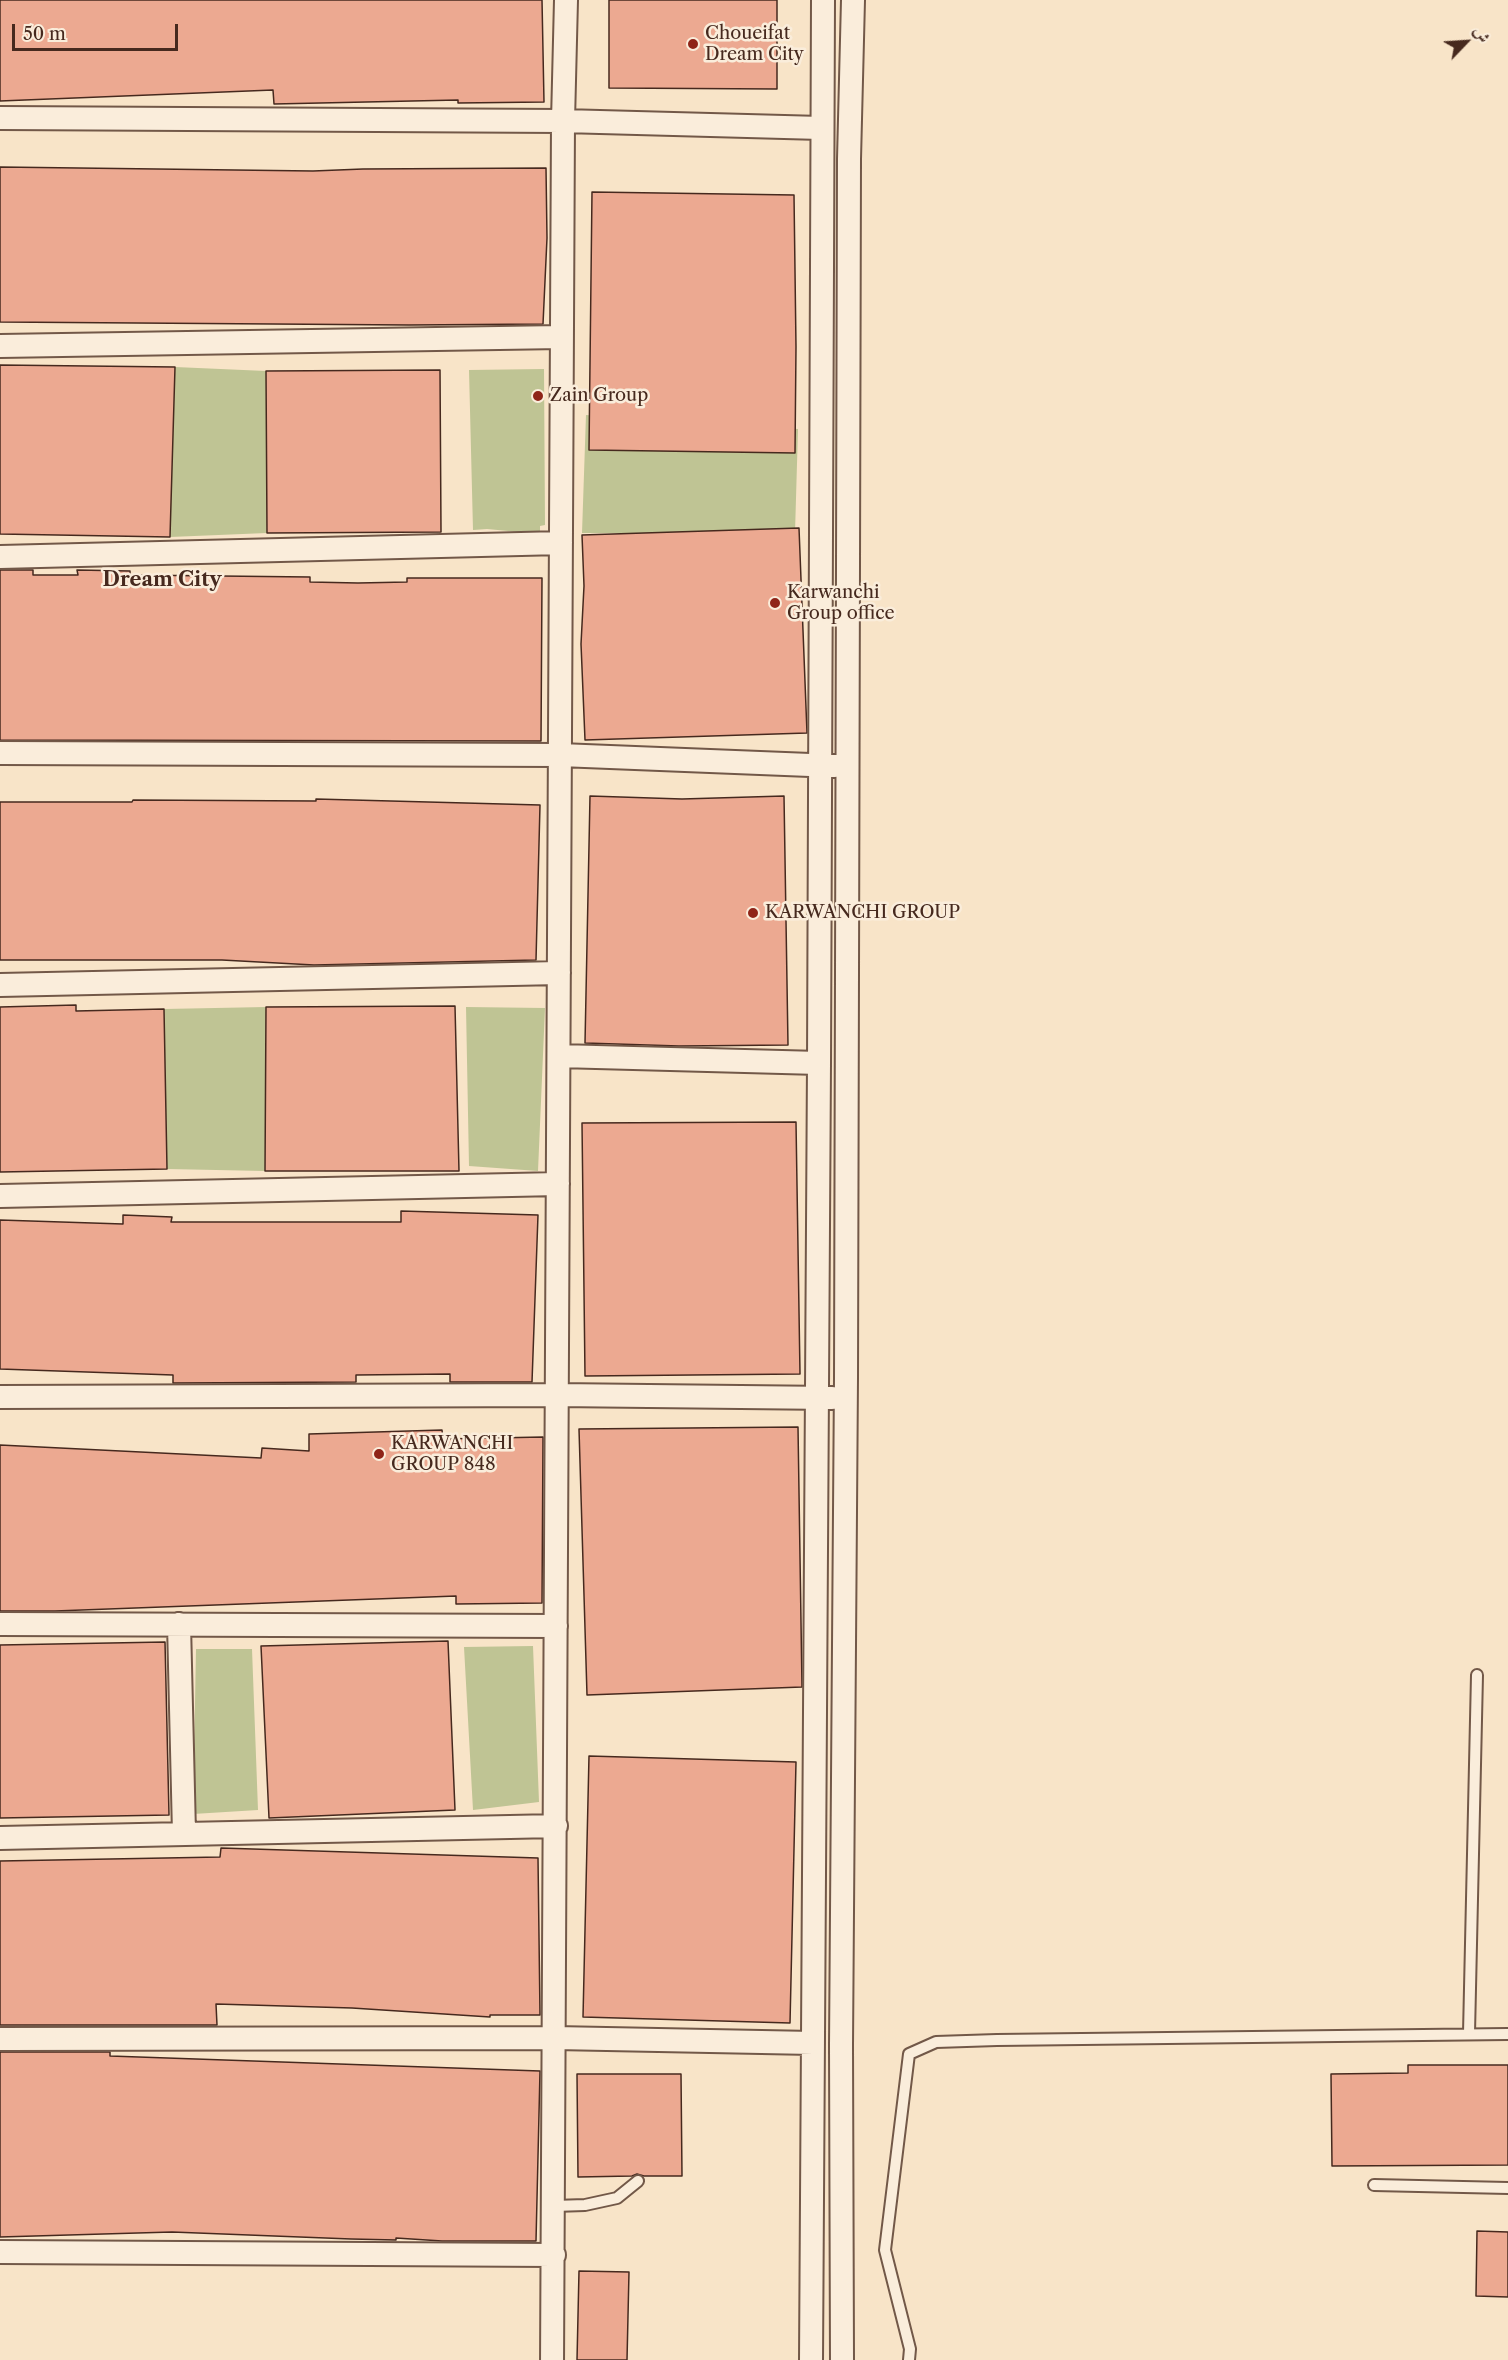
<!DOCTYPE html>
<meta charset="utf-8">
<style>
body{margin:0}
#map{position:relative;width:1508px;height:2360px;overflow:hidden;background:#f8e4c8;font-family:"Libre Caslon Text",Amiri,serif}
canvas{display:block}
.north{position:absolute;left:1436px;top:12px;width:60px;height:60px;-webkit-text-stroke:4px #faeddb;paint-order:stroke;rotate:65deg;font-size:16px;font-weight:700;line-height:24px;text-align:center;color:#46291e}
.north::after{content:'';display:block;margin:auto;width:21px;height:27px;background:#46291e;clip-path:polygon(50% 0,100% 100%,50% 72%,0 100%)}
.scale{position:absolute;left:12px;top:24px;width:166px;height:27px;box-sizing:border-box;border:3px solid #46291e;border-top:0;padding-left:8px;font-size:18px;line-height:21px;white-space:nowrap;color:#46291e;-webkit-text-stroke:4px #faeddb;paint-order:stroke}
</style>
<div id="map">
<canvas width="1508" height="2360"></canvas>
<div class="north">ش</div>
<div class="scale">50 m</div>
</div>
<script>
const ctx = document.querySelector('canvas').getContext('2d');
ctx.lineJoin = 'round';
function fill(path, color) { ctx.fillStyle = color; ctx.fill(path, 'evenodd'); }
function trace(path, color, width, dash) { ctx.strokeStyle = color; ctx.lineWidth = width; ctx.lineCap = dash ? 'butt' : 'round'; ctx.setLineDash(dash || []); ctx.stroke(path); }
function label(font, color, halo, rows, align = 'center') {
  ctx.font = font + ' "Libre Caslon Text",serif'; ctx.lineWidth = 5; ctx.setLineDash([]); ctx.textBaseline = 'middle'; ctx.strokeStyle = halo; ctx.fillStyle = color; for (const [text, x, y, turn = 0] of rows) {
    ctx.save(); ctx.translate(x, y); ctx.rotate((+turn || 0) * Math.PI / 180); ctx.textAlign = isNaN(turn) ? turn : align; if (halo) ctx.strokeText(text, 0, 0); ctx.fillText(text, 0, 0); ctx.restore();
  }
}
fill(new Path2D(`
 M175,367L266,371L267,533L170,537Z
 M544,369L545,525L540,526V534L487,529L473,530L469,370Z
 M586,415L798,429L795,533H582Z
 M266,1007L265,1171L167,1169L164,1009Z
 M466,1007L545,1008L538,1171L469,1166Z
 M533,1646L539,1802L473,1810L464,1647Z
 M196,1649H252L258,1810L193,1814Z`), '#bfc494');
const building = new Path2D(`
 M0,0H542L544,102L458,103V100L274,104L273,90L0,101Z
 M609,0H777V89L609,88Z
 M0,167L313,171L363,169L546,168L547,238L543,324L409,325L0,322Z
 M592,192L794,195L796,347L795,453L589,450Z
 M0,365L175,367L170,537L0,534Z
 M440,370L441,532L267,533L266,371Z
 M799,528L807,733L585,740L581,644L584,586L582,535Z
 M0,570H33V575H78L77,570L130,571V575L310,577V582L358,583L407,582V578H542L541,741L0,740Z
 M590,796L682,799L784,796L788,1045L679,1046L585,1043Z
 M316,799L540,805L536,960L314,965L222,960H0V802H132L133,800L316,801Z
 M76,1005V1011L164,1009L167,1169L0,1172V1007Z
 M455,1006L459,1171H265L266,1007Z
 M796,1122L800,1374L585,1376L582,1123Z
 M401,1211L538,1215L532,1382H450V1374L356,1375V1382L173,1383V1375L0,1369V1220L123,1224V1215L172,1217L171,1222H401Z
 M798,1427L802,1687L587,1695L579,1429Z
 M442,1430L443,1439L543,1437L542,1603L456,1604V1596L55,1611H0V1445L261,1458L262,1448L309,1451V1434Z
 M448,1641L455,1810L269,1818L261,1646Z
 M165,1642L169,1815L0,1818V1645Z
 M589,1756L796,1762L790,2023L583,2017Z
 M221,1848L538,1858L540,2015H490V2017L352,2008L216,2004L217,2025H0V1861L220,1857Z
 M0,2052H110V2056L540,2071L536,2241H442L396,2238V2240L351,2239L172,2232L0,2237Z
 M1408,2065H1508V2165L1332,2166L1331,2074L1408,2073Z
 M577,2074H681L682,2176H644L637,2174L632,2176L578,2177Z
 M1477,2231L1508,2232V2297L1476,2296Z
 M579,2271L629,2272L627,2360H577Z`);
fill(building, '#eca991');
trace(building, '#46291e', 1.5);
const service = new Path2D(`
 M1469,2033L1477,1675
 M1374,2185L1508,2188
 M554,2206L585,2205L617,2198L638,2181
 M909,2360L910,2349L885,2250L909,2054L936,2042L997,2040L1508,2034`);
const minor = new Path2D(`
 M0,118L563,121L821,128
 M0,346L561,337
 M0,557L561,543
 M0,753L560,755L835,766
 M0,985L559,973
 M559,1056L819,1063
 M0,1196L558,1184
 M0,1397L557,1395L832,1398
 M0,1624L556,1626
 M179,1624L184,1833
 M0,1838L556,1826
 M0,2039L555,2038L813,2043
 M0,2252L554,2255
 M552,2360L563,121L566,0
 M811,2360L819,1063L823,0
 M842,2360L841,2045L846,1378L849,159L853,0`);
trace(service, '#725848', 14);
trace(minor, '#725848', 26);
trace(service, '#faeddb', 10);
trace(minor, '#faeddb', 22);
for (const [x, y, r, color] of [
 [693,44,6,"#8f2418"],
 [538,396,6,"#8f2418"],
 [775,603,6,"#8f2418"],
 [753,913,6,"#8f2418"],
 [379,1454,6,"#8f2418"]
]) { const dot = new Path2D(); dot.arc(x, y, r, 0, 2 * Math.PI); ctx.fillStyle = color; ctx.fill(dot); trace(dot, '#faeddb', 2); }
label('18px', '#46291e', '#faeddb', [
 ["Choueifat",705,34],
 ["Dream City",705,55],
 ["Zain Group",550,396],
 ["Karwanchi",787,593],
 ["Group office",787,614],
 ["KARWANCHI GROUP",765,913],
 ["KARWANCHI",391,1444],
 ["GROUP 848",391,1465]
], 'left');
label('bold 20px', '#46291e', '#faeddb', [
 ["Dream City",162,580]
]);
</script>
